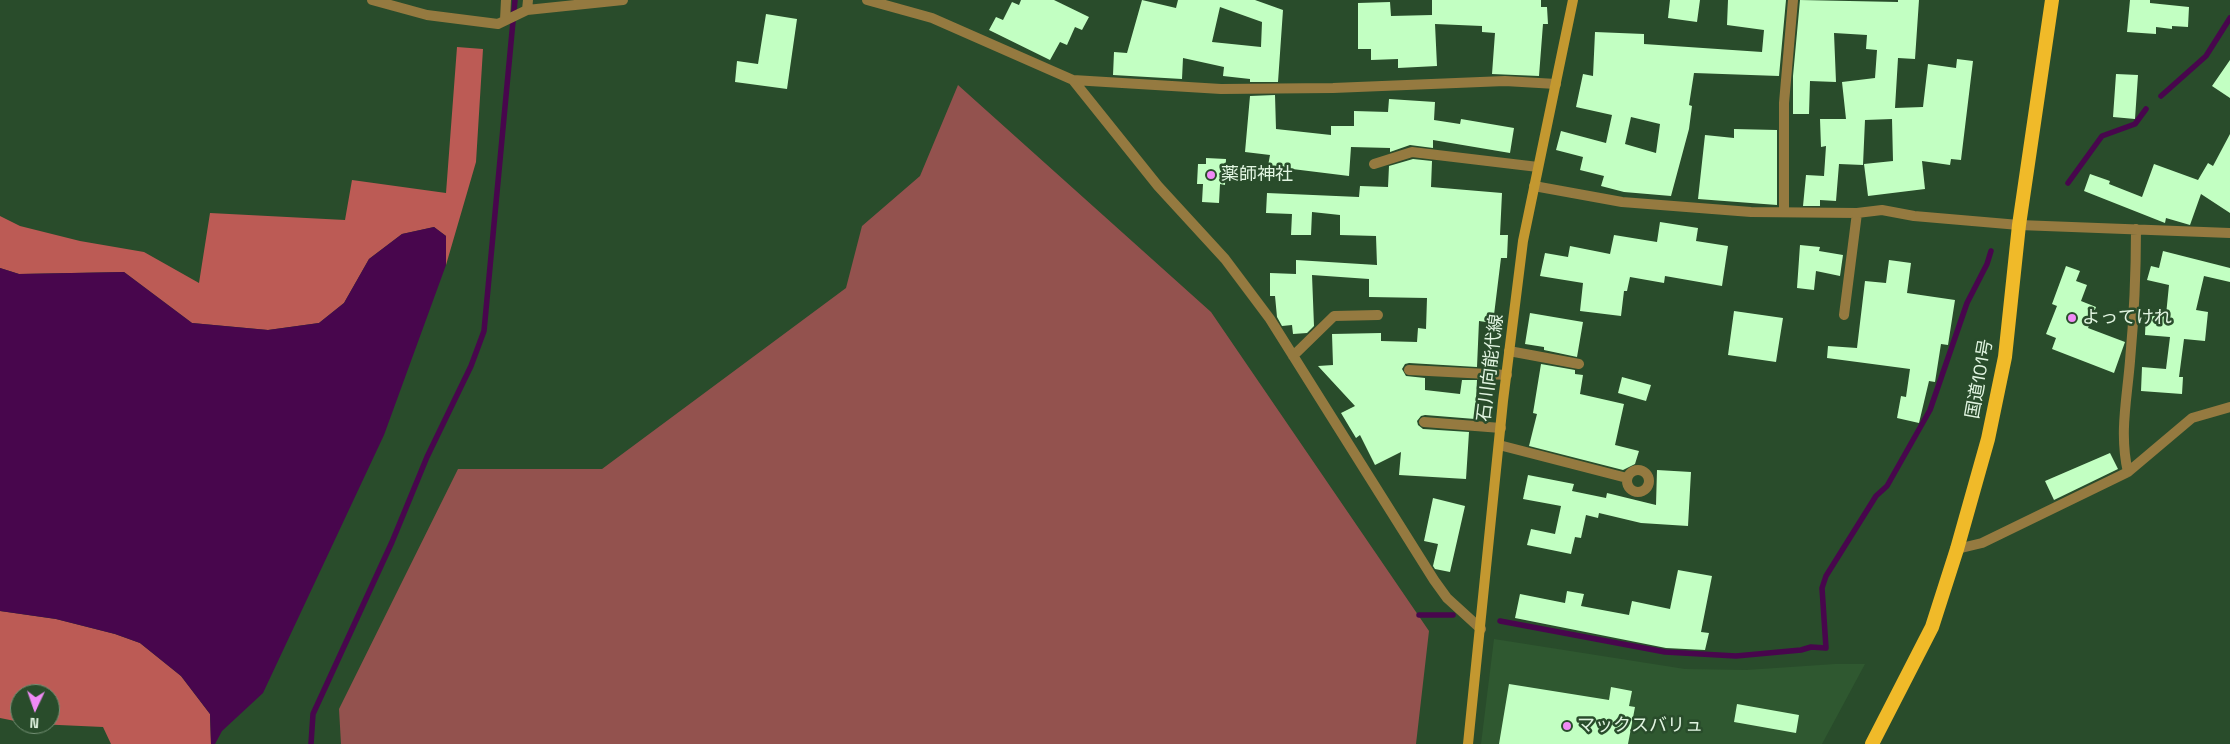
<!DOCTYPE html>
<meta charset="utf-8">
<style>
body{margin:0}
#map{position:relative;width:2230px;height:744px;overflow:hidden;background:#294c2b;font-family:"Space Grotesk",sans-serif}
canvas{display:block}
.north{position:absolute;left:10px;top:684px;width:50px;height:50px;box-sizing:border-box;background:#294c2b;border:1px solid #739074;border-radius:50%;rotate:183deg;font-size:14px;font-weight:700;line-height:20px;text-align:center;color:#e1f5e1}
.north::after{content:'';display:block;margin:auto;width:18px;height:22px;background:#f08bf6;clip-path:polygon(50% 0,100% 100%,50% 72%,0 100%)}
</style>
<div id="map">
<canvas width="2230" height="744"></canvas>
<div class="north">N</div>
</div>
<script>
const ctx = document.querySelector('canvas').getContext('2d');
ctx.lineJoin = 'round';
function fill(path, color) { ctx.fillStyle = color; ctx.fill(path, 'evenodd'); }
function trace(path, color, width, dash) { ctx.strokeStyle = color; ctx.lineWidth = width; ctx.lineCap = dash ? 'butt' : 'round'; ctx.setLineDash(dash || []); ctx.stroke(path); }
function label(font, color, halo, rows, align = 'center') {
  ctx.font = font + ' "Space Grotesk","Noto Sans JP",sans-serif'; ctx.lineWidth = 5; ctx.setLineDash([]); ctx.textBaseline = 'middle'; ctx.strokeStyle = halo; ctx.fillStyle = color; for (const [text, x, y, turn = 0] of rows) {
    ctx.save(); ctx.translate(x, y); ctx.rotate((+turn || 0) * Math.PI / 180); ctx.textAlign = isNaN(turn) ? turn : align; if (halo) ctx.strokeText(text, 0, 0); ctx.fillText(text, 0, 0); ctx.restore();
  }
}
fill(new Path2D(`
 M1494,639L1685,669L1746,670L1835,664H1865L1822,744H1481Z`), '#2f5830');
fill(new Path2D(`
 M958,85L1211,312L1429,631L1416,744H341L339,709L458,469H602L846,288L862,226L920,176Z`), '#93524e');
fill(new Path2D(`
 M457,47L483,49L476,162L446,265V236L434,227L402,234L369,259L344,303L319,323L268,330L192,323L124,272L19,274L0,268V216L20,226L80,241L144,252L199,283L210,213L345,220L352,180L446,193Z
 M0,611L56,619L115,634L140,643L181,676L210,714L211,744H111L103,727L37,724H50V694H20V722L0,718Z`), '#bc5b55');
fill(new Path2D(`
 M434,227L446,236V265L384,435L263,693L222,731L215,744H211L210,714L181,676L140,643L115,634L56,619L0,611V268L19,274L124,272L192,323L268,330L319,323L344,303L369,259L402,234Z`), '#48064d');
trace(new Path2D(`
 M2161,96L2206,56L2230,18
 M2068,183L2102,136L2135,124L2146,109
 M1419,615H1453
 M1500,621L1665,652L1736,656L1801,650L1811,647L1826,648L1822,588L1826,576L1876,496L1887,486L1930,410L1967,303L1987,264L1991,251
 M311,744L313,714L392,542L427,457L471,366L484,331L515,0`), '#48064d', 5.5);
fill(new Path2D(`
 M1021,0H1054L1089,17L1082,30L1075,27L1067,45L1060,42L1050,60L989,30L996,17L1003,20L1012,2L1019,5Z
 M1142,0L1176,8L1178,0H1255L1283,10L1278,82H1250V79L1223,76L1224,67L1183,58L1182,79L1113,75L1114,52L1127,53ZM1220,7L1262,22L1261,47L1212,42Z
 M1432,0H1541V7H1547L1548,24H1543L1539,76L1492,74L1495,33L1482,32V26L1435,24L1437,66L1398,68V59L1371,60V49H1358V3L1390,2L1391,16L1432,15Z
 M1670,0H1700L1697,22L1668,18Z
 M1728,0H1786L1779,76L1694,73L1689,105L1692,106L1689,129L1671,196L1624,192L1601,186L1604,176L1580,170L1583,157L1556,150L1561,131L1606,143L1612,115L1576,107L1583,74L1593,76L1595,32L1644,34V44L1762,52L1764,30L1727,25ZM1631,117L1660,124L1656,153L1625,144Z
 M1800,0L1898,2V0H1919L1915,59L1898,58L1895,108L1923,107L1928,64L1956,68L1957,59L1973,61L1961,160L1951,159L1950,165L1922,161L1925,189L1868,196L1864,164L1893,161L1892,119L1865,120L1863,165L1839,164L1836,201L1820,200V206H1803L1806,175L1824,176L1826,146L1821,147L1820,119H1846L1842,82L1875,78L1877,50L1866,49L1867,35L1834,33L1836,82L1810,81L1809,114H1793V76Z
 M2130,0H2150V3L2189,7L2188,27L2172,26V29L2156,27V34L2127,32Z
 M766,14L797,19L787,89L735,82L737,61L758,64Z
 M2230,60V98L2212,86Z
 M2116,74L2138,75L2135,119L2113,117Z
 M1275,95L1276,129L1331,135V126H1354V111L1388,112L1389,99L1435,102L1434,120L1460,124L1461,119L1514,128L1510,153L1433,140V148L1410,145L1390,152V148L1351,147L1349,176L1268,166L1270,155L1245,152L1250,96Z
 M1734,129L1777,130V205L1698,199L1705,135L1734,138Z
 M2230,134V213L2201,194L2190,225L2166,218L2165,223L2084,191L2090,174L2110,181L2109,184L2142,197L2154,164L2198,180L2208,163L2213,166Z
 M1206,158L1226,159L1225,185L1220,184L1219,203L1202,202L1203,184H1197L1198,164H1206Z
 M1413,159L1432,161L1431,187L1502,193L1500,235H1508L1507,258H1501L1493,323L1479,321L1477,367L1409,363L1405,364L1402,369L1406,376L1425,378V390L1460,394L1462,380H1477L1475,419L1425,415L1421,416L1417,421L1418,425L1423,429L1469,432L1466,479L1399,475L1401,452L1375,465L1360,435L1356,438L1341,413L1355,406L1318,366L1333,365L1332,334L1381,333V341L1417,342L1418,328L1426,329L1427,298L1369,297V279L1312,275L1314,326L1307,333L1293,334L1292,325L1282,326L1277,317L1275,296H1270V273L1296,274V260L1377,265L1376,236L1340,235V215L1312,212L1311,235H1291L1292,214L1266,213L1267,193L1359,197L1360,186L1388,187L1389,166Z
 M1660,222L1698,228L1696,241L1728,246L1722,286L1665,276L1664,283L1630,277L1627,291H1624L1621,316L1580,311L1583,283L1540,276L1545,253L1568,257L1570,246L1610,254L1614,235L1657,242Z
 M1800,245L1820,247L1819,251L1843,255L1840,276L1816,271L1814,290L1797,288Z
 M2163,251L2230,268V282L2204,276L2196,310L2208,312L2205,341L2184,339L2179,377H2183L2182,394L2141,391L2142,367L2166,369L2170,337L2145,335L2146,313L2166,315L2169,285L2147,280L2151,266L2159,268Z
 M1889,260L1911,263L1907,293L1955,300L1948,345L1941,344L1935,382L1929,381L1919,423L1897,418L1901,396L1906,397L1910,369L1827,358L1828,346L1857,348L1865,281L1886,283Z
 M2066,266L2080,271L2076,281L2087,285L2081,301L2096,307L2088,328L2125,342L2114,373L2052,349L2056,338L2046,334L2057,306L2052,304Z
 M1734,311L1783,318L1776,362L1728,355Z
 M1530,313L1583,322L1577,357L1544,350V347L1525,344Z
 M1541,364L1575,370V374L1583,375L1580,394L1624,404L1615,445L1639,451L1635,464L1623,470L1529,446L1537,414L1533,413Z
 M1622,377L1651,385L1646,401L1618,393Z
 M2110,453L2118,469L2054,500L2045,481Z
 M1657,470L1691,472L1688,526L1641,523L1599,513L1598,518L1586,515L1581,538L1575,537L1571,554L1527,545L1531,529L1555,534L1561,506L1523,499L1528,475L1574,484L1572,491L1606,498L1607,493L1656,505Z
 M1433,498L1465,506L1450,572L1435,569L1433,566L1438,544L1424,541Z
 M1678,570L1712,576L1701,632L1709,633L1705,650L1666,648L1515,618L1520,594L1565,603L1567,591L1584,594L1581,606L1629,615L1632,601L1670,609Z
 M1509,684L1609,700L1611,687L1632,691L1629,706L1635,707L1628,744H1499Z
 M1737,704L1799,715L1796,733L1734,722Z`), '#c2ffc2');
trace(new Path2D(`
 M372,0L427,15L498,24L527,10L623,0
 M867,0L932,18L1073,80L1221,89L1333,88L1505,81L1556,84
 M527,10L528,0
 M505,20L506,0
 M1073,80L1158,186L1225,259L1270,319L1434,580L1447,598L1481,629
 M1374,164L1412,152L1538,167
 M1534,186L1622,202L1751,212L1857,213L1882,210L1914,216L2019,225L2230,233
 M1784,212V103L1793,0
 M1844,315L1857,213
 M1509,351L1579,364
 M1293,356L1334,316L1378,315
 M1409,370L1507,375
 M1424,422L1501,428
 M1499,445L1627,478
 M1627 481a11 11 0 1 1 22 0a11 11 0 1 1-22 0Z
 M2128,472L2192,418L2230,407
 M1957,549L1982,543L2128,472C2119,434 2127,399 2130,361C2134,317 2136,273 2136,229`), '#957a40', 10);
trace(new Path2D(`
 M1468,744L1503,401L1523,241L1573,0`), '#c39830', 10);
trace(new Path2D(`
 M1872,744L1932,627L1957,549L1988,439L2005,357L2019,225L2052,0`), '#f0ba29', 14);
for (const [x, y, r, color] of [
 [1211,175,5,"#f08bf6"],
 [2072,318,5,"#f08bf6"],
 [1567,726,5,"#f08bf6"]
]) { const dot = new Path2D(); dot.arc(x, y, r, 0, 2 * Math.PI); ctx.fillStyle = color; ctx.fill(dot); trace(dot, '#294c2b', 2); }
label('18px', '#e1f5e1', '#294c2b', [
 ["薬師神社",1221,175],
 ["よってけれ",2082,318],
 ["マックスバリュ",1577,726]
], 'left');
label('18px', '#e1f5e1', '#294c2b', [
 ["石川向能代線",1491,368,-83],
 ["国道101号",1980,379,-80]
]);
</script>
